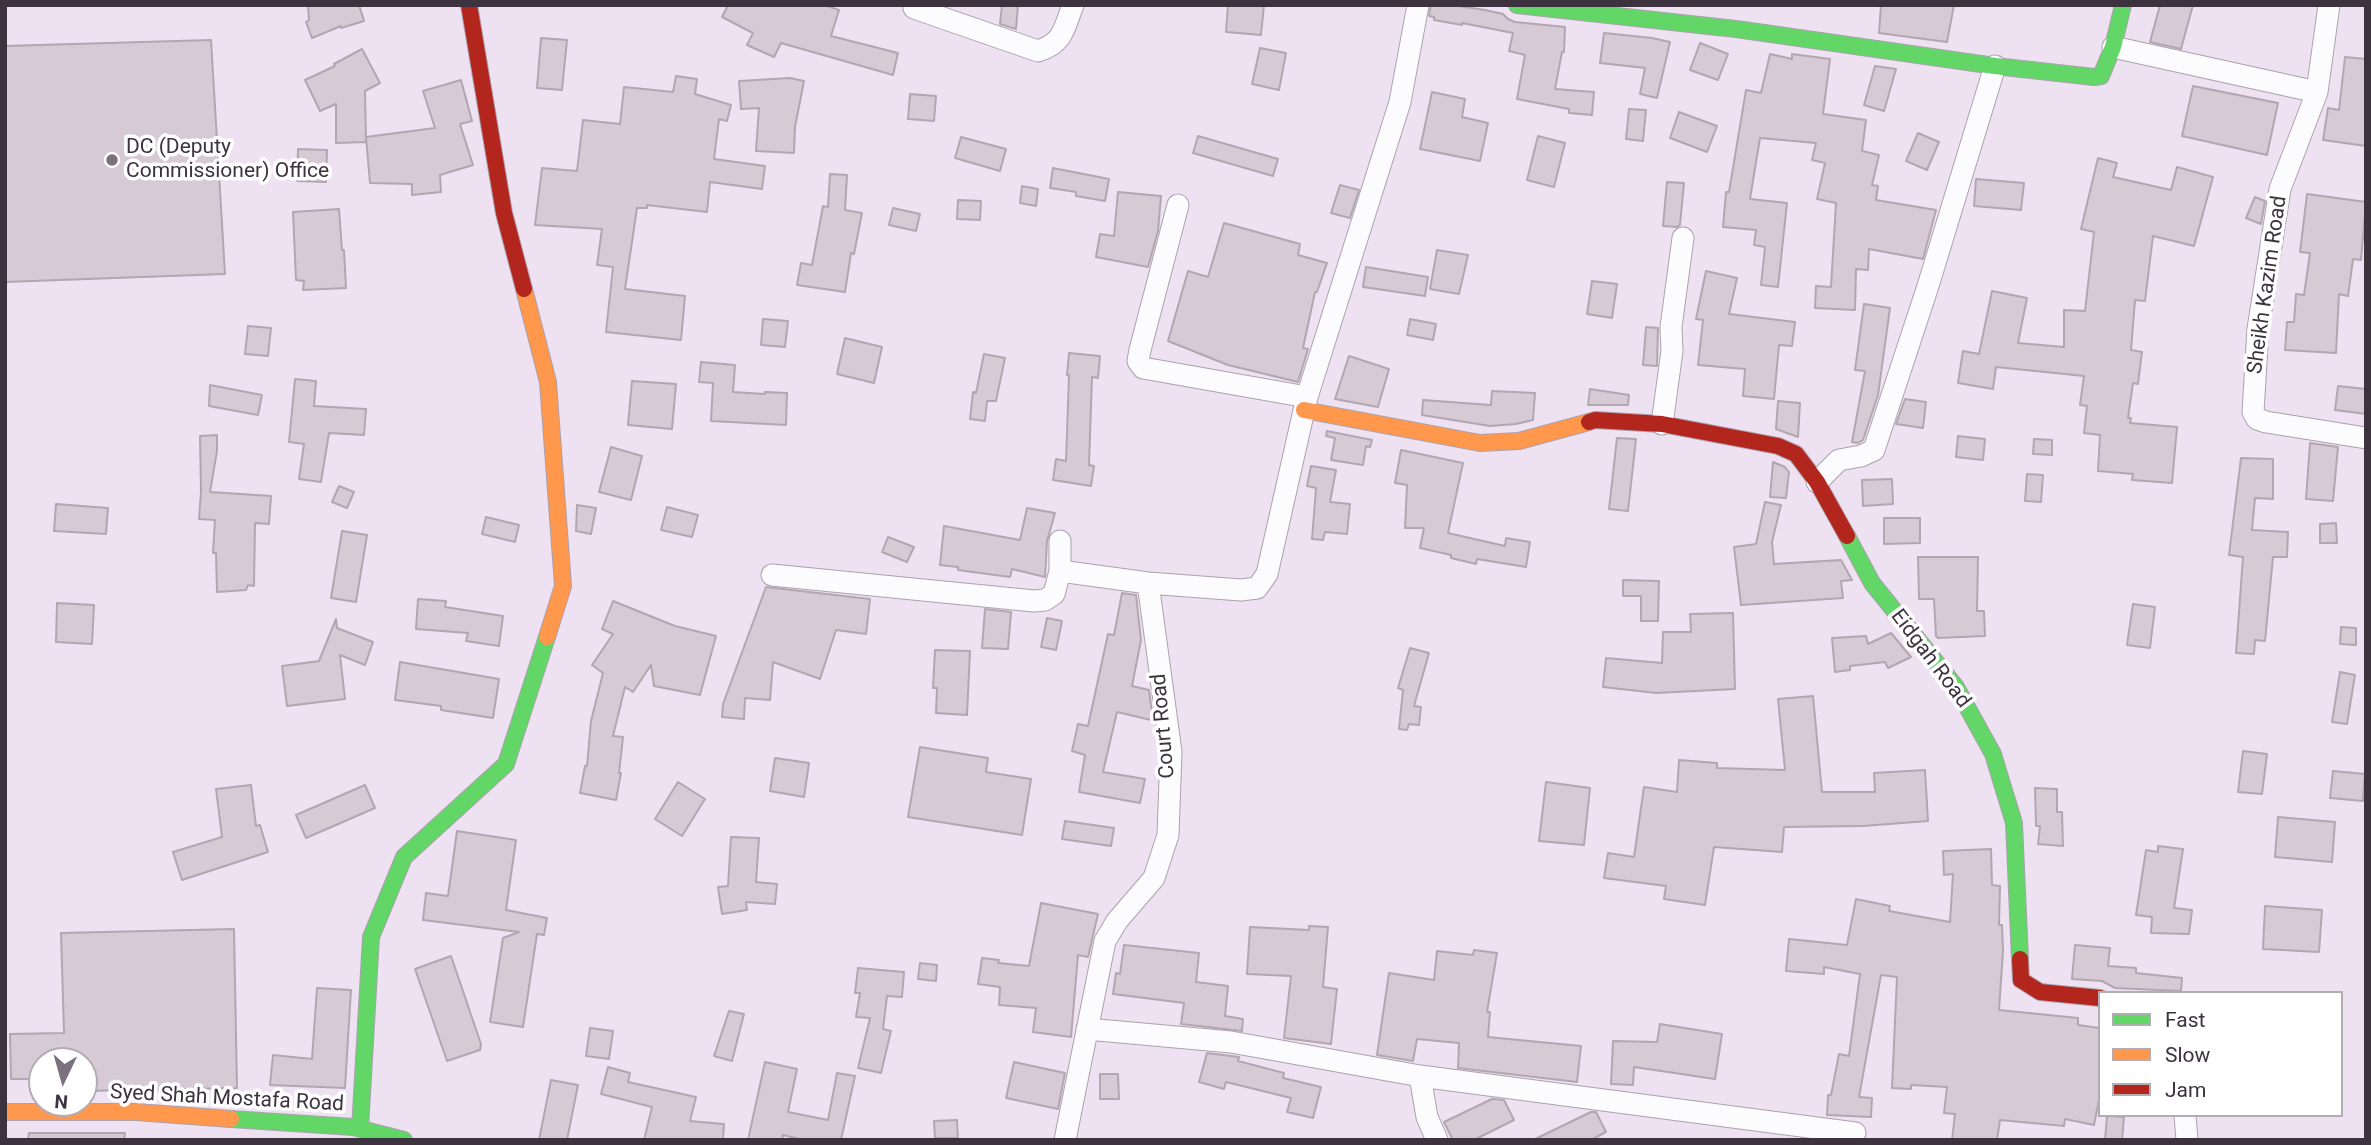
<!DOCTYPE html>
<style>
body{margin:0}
#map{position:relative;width:2371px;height:1145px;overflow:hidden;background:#eee2f2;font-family:Roboto,sans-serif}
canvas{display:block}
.frame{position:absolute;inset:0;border:7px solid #3c333f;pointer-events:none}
.legend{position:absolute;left:2098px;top:991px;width:245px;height:126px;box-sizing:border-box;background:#fff;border:2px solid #b1adb2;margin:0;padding:9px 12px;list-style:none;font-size:21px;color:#3c333f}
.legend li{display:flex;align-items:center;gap:14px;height:35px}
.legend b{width:35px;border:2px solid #b1adb2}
.north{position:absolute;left:28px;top:1047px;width:70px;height:70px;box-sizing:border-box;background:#fff;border:2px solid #b1adb2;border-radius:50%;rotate:185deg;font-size:19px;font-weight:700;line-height:28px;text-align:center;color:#3c333f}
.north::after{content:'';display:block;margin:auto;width:24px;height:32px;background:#7a707e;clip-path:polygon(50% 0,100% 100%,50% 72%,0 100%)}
</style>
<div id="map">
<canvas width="2371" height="1145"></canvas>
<div class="frame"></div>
<ul class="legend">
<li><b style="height:9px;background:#63d668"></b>Fast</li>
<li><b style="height:9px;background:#ff974d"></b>Slow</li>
<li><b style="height:9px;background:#b3261e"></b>Jam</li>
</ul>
<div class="north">N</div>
</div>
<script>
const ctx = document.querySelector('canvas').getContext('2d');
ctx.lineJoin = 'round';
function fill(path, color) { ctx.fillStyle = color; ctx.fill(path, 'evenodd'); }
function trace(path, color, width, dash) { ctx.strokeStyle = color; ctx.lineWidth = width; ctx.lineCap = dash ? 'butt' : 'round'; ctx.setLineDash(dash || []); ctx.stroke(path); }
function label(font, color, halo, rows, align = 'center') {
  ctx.font = font + ' Roboto,sans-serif'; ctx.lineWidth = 7; ctx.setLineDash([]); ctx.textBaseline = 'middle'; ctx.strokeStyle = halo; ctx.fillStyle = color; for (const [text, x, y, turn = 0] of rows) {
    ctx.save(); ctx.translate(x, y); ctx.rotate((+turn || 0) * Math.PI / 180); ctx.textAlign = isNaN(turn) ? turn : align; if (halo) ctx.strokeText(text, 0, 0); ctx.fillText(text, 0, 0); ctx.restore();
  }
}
const building = new Path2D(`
 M308,5H359L364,21L341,28V26L312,38L306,22L309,20Z
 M728,5H824L839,10L831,36L898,53L893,75L781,43L774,57L747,45L753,33L722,17Z
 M1002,5H1018L1016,29L1000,24Z
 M1228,5H1264L1261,35L1226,32Z
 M1431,5H1452L1485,10L1503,14L1508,19L1515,22L1565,27L1564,52H1562L1555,89L1594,92L1592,115L1569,113V109L1517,99L1525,55L1509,51L1513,33L1462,23V25L1434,20V17L1429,16Z
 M1881,5H1954L1947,42L1879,33Z
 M2160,5H2193L2181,49L2150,42Z
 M1604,33L1652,38L1670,42L1657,98L1640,94L1645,68L1600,63Z
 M541,38L567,40L562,90L537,88Z
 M211,40L225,274L5,282V46Z
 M1700,43L1728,54L1718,80L1690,70Z
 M1260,48L1286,53L1279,90L1252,84Z
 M362,49L380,83L365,91L366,142L336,143V104L320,111L305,80L335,66L334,64Z
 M1770,54L1792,59V54L1830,59L1823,114L1866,120L1862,151L1879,155L1872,185L1878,186L1876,200L1936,210L1923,259L1869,249L1868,270L1856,269L1855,310L1815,308L1816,286L1831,287L1836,203L1817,199L1825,163L1812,160L1816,143L1760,138L1750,199L1787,203L1778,287L1761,285L1765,247L1754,245L1756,230L1723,227L1726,192H1729L1746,90L1761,93Z
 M2345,57L2366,59V146L2323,140L2328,108L2339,110Z
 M1875,66L1896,69L1884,111L1864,105Z
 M676,76L697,79L695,94L731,105L727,121L719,119L714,159L765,166L762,189L710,182L707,212L647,205V208H637L625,289L685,296L681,340L606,332L613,267L597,265L602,229L535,225L542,168L577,171L583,120L620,124L624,87L673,92Z
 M790,78L804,81L795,127L794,153L756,151L759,108L741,109L739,81Z
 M461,80L472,121L460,124L473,165L440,175L441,192L412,195V184L370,183L366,137L435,128L423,91Z
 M2193,86L2278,103L2267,155L2182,136Z
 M1432,92L1465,99L1462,117L1488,123L1480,161L1420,149Z
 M910,94L936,96L934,121L908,119Z
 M1629,109L1646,110L1643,141L1626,139Z
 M1679,112L1717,126L1707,152L1670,138Z
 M1918,133L1939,142L1927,170L1906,161Z
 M1198,136L1278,159L1273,176L1193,153Z
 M1538,136L1565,143L1554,187L1527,180Z
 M961,137L1006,149L1000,171L955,158Z
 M298,149L327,150L326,182L297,181Z
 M2098,158L2117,163L2113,177L2171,190L2177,167L2213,177L2194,246L2153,236L2145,301L2135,300L2131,350L2142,352L2138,384L2133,383L2128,418H2131L2130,423L2177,427L2172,483L2132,480L2133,474L2098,471L2100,435L2084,433L2087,406L2080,405L2084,376L1996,367L1993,389L1958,383L1963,351L1979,354L1992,291L2027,298L2018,343L2064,347V310L2085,311L2094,232L2081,229Z
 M1053,168L1109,179L1105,201L1076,196V192L1050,188Z
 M830,174L847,175L845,210L862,213L854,254L851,253L845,292L797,285L801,263L812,265L823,206L828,207Z
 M1976,179L2024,183L2021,210L1974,206Z
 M1667,182L1684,183L1680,225L1677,227L1663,226Z
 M1340,185L1359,190L1350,218L1331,213Z
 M1022,186L1038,189L1036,206L1020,203Z
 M1118,192L1161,196L1158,231L1148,267L1096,257L1100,234L1114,236Z
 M2307,194L2366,202L2361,260L2353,259L2348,296L2339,294L2336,353L2285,350L2287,322H2294L2296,294L2304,295L2310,253L2300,252Z
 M2255,197L2265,201L2261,224L2246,218Z
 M958,200L981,201L980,220L957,219Z
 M893,208L920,214L916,231L889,225Z
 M339,209L342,250H344L346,288L303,290L304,281L296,280L293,212Z
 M1224,223L1300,244L1298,255L1327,263L1317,292H1315L1303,348L1308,349L1298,382L1228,365L1168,341L1188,271L1208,277Z
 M1437,250L1468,255L1459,294L1430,289Z
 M1366,267L1428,277L1425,296L1363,287Z
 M1706,271L1737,278L1729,314L1795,322L1792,346L1779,345L1774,399L1743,396L1745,369L1698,365L1703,320L1696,319Z
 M1592,281L1617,284L1612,318L1587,314Z
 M1864,304L1890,308L1878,395L1863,440L1858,443L1852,442L1865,371L1855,370Z
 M763,319L788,321L785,347L761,345Z
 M1410,319L1436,324L1433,340L1407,335Z
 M248,326L271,328L268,356L245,354Z
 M1646,327L1658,328L1657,366L1643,365Z
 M845,338L882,347L874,383L837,374Z
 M1069,353L1100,356L1098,378L1092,377L1089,465L1094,466L1091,486L1053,480L1056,459L1066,461L1069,375H1067Z
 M984,354L1005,358L996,401H987L985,421L970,419L973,392L976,393Z
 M1349,356L1389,369L1378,407L1335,399Z
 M701,362L735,365L733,392L765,394V392L787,393L786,425L711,421L713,383L699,382Z
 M295,379L316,381L314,406L366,409L364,435L329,433L321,482L299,479L304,444L289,442Z
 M632,381L676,384L672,429L628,425Z
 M210,385L262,395L258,415L209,406Z
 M2338,386L2366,389V414L2335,410Z
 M1590,389L1629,395L1628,405H1588Z
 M1492,391L1535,393L1533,420L1516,424L1490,426L1422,415L1423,400L1491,405Z
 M1905,399L1926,402L1923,428L1896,424Z
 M1778,401L1800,403L1798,437L1776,429Z
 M1327,431L1372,440L1370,447L1366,446L1363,465L1331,460L1335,438L1326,436Z
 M217,435V451L210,492L271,496L269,524L255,523L254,586L248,585L246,590L217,592L216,553H213L215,520L199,519L201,492L200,436Z
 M1958,436L1985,439L1983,460L1956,457Z
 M1617,438L1636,439L1628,511L1609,509Z
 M2034,439L2052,440V455L2033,454Z
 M2310,443L2338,447L2333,501L2306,499Z
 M611,447L642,456L631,500L599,492Z
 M1401,450L1463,463L1448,533L1505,546L1506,538L1530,542L1526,567L1477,559L1476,564L1451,558V555L1420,548L1424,528H1405L1407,485L1395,483Z
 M2241,458L2273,459V499L2255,498L2252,530L2288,532L2287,557H2273L2265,641L2255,640L2254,654L2236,653L2243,557L2229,555Z
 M1773,462L1785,467L1789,472L1786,498L1770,497Z
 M1311,466L1336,470L1330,502L1350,504L1347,534L1325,532L1323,540L1312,539L1316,488L1307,486Z
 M2027,474L2043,475L2041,502L2025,501Z
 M1892,479L1893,504L1863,506L1862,480Z
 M339,486L354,492L347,508L332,502Z
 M1765,502L1781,505L1772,542L1774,564L1841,560L1852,580L1841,581L1843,598L1741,605L1734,547L1756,544Z
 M56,504L108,508L106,534L54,531Z
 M577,505L596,508L591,534L576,531Z
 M667,507L698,515L692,537L661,530Z
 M1027,508L1055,513L1047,541L1045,577L1012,569L1010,577L958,570V567L940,565L944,526L1020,540Z
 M486,517L519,525L515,542L482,534Z
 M1884,518H1920V543L1884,544Z
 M2336,523L2337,543H2320V524Z
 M342,531L367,535L356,602L331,598Z
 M888,537L914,547L907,562L882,552Z
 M1918,557H1978L1977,611H1984L1985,636L1938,638L1936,636L1934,599H1919Z
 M1623,580L1659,581L1658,621H1641V596H1623Z
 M766,587L870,599L866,634L836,630L820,679L773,662L770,700L745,698L744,719L722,717L723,704Z
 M1122,593L1136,595L1141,640L1132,686L1149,690L1152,713L1151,720L1117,712L1103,772L1145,779L1140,803L1079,792L1085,755L1072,751L1078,724L1088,726L1108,634L1114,635Z
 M418,599L446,601L445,607L503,616L499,646L466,641L468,633L416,629Z
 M613,601L675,626L716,636L700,695L654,686L651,665L633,692L625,687L613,736L623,737L619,773H621L616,800L580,793L585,766H587L591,721L603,673L592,665L613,634L602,629Z
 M57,603L94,605L92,644L56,642Z
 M2133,604L2155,607L2150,648L2127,645Z
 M985,609L1011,612L1008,649L982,648Z
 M1733,613L1735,689L1656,693L1603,687L1606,658L1662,663L1663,632H1691L1690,614Z
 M1047,618L1062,621L1056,650L1041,647Z
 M336,619L337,628L373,642L365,665L340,655L345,699L287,706L282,666L319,661Z
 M2341,627L2356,628V645L2340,644Z
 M1891,633L1911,657L1888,668L1885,662L1850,666V670L1835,672L1832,638L1866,636L1868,644Z
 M1410,648L1429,653L1414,706L1421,707L1419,725L1409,724L1407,730L1399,729L1403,690L1398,688Z
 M935,650L970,651L967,715L936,713L937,688H933Z
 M400,662L499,679L493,718L441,710V706L395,700Z
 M2340,672L2355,675L2347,724L2332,722Z
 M1813,696L1822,792H1875L1874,773L1925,770L1928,821L1863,826L1784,827L1782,852L1714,847L1705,905L1664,899L1666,886L1604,878L1608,853L1634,857L1644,787L1677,792L1679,760L1717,763V768L1785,770L1778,699Z
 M920,747L988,758L986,772L1031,779L1022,835L908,817Z
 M2243,751L2267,754L2262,794L2238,792Z
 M775,758L809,763L804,797L770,791Z
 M2333,771L2365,774L2363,801L2330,798Z
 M678,782L705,799L682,836L655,819Z
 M1546,782L1590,788L1584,845L1539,841Z
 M251,785L256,826L260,825L268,852L182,880L173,852L222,837L216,789Z
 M365,785L375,808L306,838L296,815Z
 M2035,788L2057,789V812H2062L2063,846L2038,844L2040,826H2036Z
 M2278,817L2335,822L2332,862L2275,857Z
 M1065,821L1114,828L1111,846L1062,839Z
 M457,831L516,840L506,910L547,918L544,935L537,934L523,1027L490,1022L503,938L519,932L423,920L426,893L448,896Z
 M731,837L759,838L756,882L777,884L775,904L746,902L747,910L722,914L718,887L728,886Z
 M2158,846L2183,849L2174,908L2192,910L2189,934L2151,933L2152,917L2136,915L2146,850L2158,852Z
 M1991,849L1992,885L2000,886L1999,925H2002L2003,951L1999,1010L2078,1018V1025L2100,1028V1095L2094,1125L2065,1119L2064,1126L2000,1120L1997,1140H1952L1955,1114L1944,1113L1947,1087L1911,1085V1089L1892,1088L1897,977L1881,975L1859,1097L1872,1098L1871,1117L1827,1115L1828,1095H1831L1839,1054L1849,1056L1860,974L1824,967V974L1786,971L1789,939L1847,945L1856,899L1890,906L1889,911L1950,922L1953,874L1944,875L1943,851Z
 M1041,903L1098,914L1088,957L1078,955L1071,1037L1033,1032L1036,1008L999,1005L1000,987L978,984L982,958L999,960L998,963L1029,966Z
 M2265,906L2322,910L2319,952L2263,949Z
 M1309,926L1328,927L1323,987L1337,989L1331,1044L1284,1038L1291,976L1247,974L1250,927L1309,930Z
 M234,929L237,1088L84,1091V1061H42V1079H11L10,1034L64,1033L61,933Z
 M1124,945L1199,953L1196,982L1228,986L1225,1016L1243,1019L1242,1031L1181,1024L1184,1003L1113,994L1116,973L1120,974Z
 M2075,945L2110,948L2108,966L2136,968V973L2182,978L2181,991L2115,988L2102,981L2072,979Z
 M1474,950L1497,953L1487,1012H1490L1488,1037L1581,1046L1577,1082L1458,1068L1459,1043L1417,1039L1413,1061L1377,1055L1389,973L1434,980L1437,951L1473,955Z
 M451,956L481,1044L480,1050L447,1061L415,969Z
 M920,963L937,965L936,981L918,979Z
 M858,968L904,972L902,997L887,996L883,1029L891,1031L881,1073L858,1068L870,1018L856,1017L860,993H855Z
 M317,988L351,990L345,1088L270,1085L273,1055L312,1059Z
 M729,1011L744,1014L732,1061L714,1056Z
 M1660,1024L1722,1034L1715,1079L1634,1067L1633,1085L1611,1084L1613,1041L1657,1042Z
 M590,1028L613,1031L609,1059L586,1056Z
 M1207,1053L1239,1057L1238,1061L1284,1073L1283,1078L1321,1087L1313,1118L1287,1112L1291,1098L1226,1082L1224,1089L1199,1082Z
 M765,1062L797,1069L788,1112L828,1120L837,1073L855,1076L841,1140H804L783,1135L782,1140H748Z
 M1014,1062L1065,1073L1058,1109L1006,1098Z
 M608,1067L630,1073L628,1082L696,1097L690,1121L724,1124L723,1140H644L652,1107L601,1094Z
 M1100,1074H1118L1119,1099H1100Z
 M551,1080L578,1085L567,1140H539Z
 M1492,1099L1504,1100L1514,1120L1474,1140H1453L1444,1122Z
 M1591,1112H1596L1606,1132L1591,1140H1533Z
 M2107,1116L2124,1117L2122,1140H2105Z
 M957,1120L958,1138H935L934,1121Z
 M29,1133H125L124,1140H28Z`);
fill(building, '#d6cad4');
trace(building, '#b2a6b0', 2);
const street = new Path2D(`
 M2329,5L2317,92L2280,189L2258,329L2253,412L2257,419L2266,422L2366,438
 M914,8L1038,51C1064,43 1064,28 1073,5
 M2113,47L2317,92
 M1178,205L1140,350L1138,361L1143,368L1307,397
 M1662,424L1672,351L1671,327L1683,238
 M1817,482L1839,460L1861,456L1874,450L1928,286L1995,66
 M1060,571L1148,583L1241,590L1257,588L1267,574L1307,397L1400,102L1418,5
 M772,575L1034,601L1045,600L1054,594L1060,571V541
 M1087,1029L1231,1042L1420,1076L1427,1117L1437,1140
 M1420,1076L1855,1133
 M2185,1115L2187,1140
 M1065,1140L1105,941L1117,921L1154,878L1168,835L1171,752L1148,583`);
const fast = new Path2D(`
 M1517,5L1736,29L1995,66L2094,77L2101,76L2113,47L2123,5
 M1847,536L1872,583L1956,687L1993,754L2014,823L2020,959
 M231,1119L353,1127L404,1140
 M360,1129L371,937L404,857L506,764L547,637`);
const slow = new Path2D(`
 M524,289L548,382L563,586L547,637
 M1304,410L1480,443L1519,441L1589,422
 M5,1112H136L231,1119`);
const jam = new Path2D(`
 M469,5L504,213L524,289
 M1589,422L1595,420L1662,424L1778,446L1796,454L1817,482L1847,536
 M2020,959L2021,980L2040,992L2100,998`);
trace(street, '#aba2ae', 23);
trace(fast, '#aba2ae', 18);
trace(slow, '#aba2ae', 18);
trace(jam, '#aba2ae', 18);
trace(street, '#fcfbfd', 21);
trace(fast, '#63d668', 16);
trace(slow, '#ff974d', 16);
trace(jam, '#b3261e', 16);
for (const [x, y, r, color] of [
 [112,160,7,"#7a707e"]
]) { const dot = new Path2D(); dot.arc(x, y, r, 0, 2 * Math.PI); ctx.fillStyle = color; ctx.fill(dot); trace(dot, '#fff', 2.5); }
label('21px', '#3c333f', '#fff', [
 ["DC (Deputy",126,148],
 ["Commissioner) Office",126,172]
], 'left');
label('21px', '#3c333f', '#fff', [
 ["Sheikh Kazim Road",2268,285,-82],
 ["Eidgah Road",1930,659,53],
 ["Court Road",1164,726,-95],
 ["Syed Shah Mostafa Road",227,1099,3]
]);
</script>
